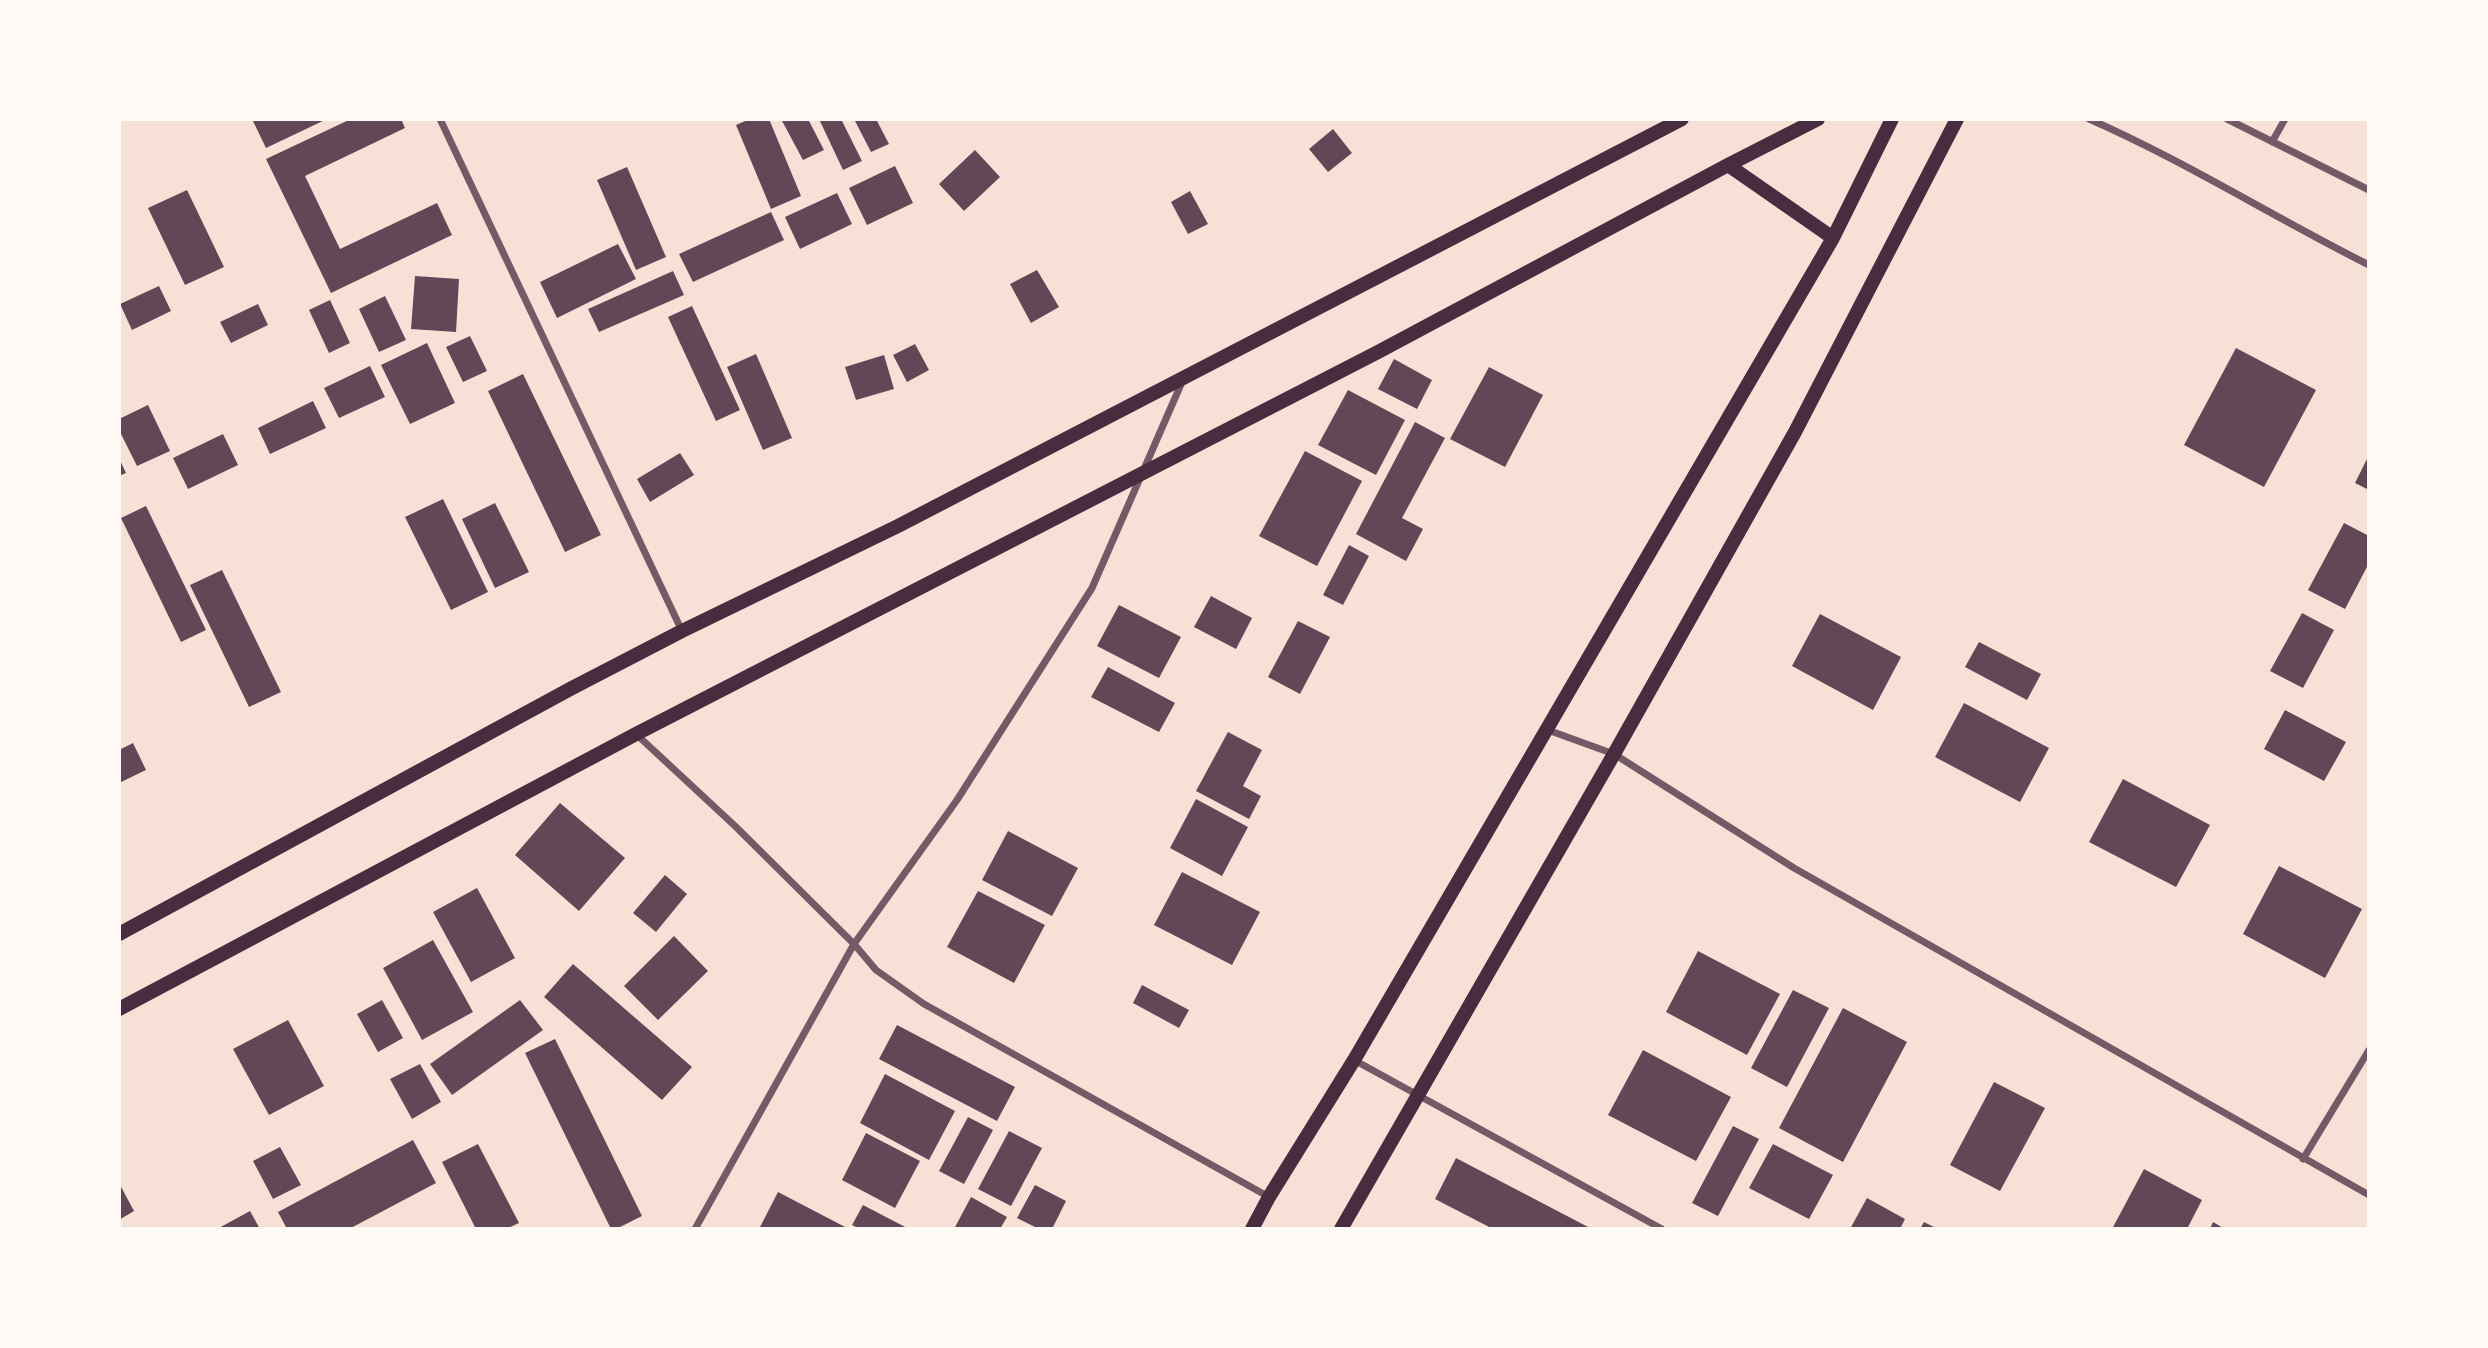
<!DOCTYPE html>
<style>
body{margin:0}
#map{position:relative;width:2488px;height:1348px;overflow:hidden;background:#f7e1d7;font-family:"Archivo Narrow",sans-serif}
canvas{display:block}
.frame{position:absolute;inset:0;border:121px solid #fffaf5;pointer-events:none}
</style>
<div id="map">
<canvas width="2488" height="1348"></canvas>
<div class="frame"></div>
</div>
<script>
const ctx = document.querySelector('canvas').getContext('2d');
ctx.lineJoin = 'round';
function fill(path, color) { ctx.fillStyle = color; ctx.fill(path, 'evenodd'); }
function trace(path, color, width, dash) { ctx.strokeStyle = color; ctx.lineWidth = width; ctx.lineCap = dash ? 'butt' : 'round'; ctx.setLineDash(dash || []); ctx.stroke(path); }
fill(new Path2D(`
 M252,119H327L266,148Z
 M351,119H401L405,128L305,176L340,249L437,203L452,235L331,293L266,159Z
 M750,119H769L801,196L771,209L736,125Z
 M781,119H808L824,150L803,160Z
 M819,119H841L862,161L843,170Z
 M854,119H876L889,144L871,152Z
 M1333,129L1352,153L1328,172L1309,149Z
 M975,150L1000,177L964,211L939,184Z
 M895,166L913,203L867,225L849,188Z
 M627,167L666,257L636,270L597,180Z
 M187,190L224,267L185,285L148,208Z
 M1190,191L1208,224L1188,234L1171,202Z
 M837,193L852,224L800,249L785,217Z
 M771,212L784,240L693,282L679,254Z
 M618,244L636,279L557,318L540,282Z
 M1037,270L1059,307L1031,323L1010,284Z
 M673,271L684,295L599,332L588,309Z
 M415,276L459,279L456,332L411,329Z
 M159,286L171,311L132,330L120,304Z
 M385,296L406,340L379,352L359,309Z
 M330,300L350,343L329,353L309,310Z
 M258,304L268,325L231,343L220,322Z
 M692,306L740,410L716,421L668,317Z
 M470,336L487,371L463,382L446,347Z
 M427,343L455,403L410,424L381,365Z
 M915,344L929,370L907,382L893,355Z
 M2236,348L2316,390L2264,487L2184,445Z
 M756,354L792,438L763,450L727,367Z
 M884,355L894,389L856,400L845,367Z
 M1394,359L1432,380L1417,409L1378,389Z
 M370,366L385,397L339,418L324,388Z
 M1489,367L1543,395L1505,467L1450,439Z
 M523,374L601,535L565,552L488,391Z
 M1348,390L1405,420L1376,475L1318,445Z
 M313,401L326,428L270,454L258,428Z
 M148,405L170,451L137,466L119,430V419Z
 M1415,422L1445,438L1402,518L1423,529L1406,561L1356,534Z
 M223,434L238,465L188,489L173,458Z
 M1305,451L1362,481L1317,566L1259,536Z
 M680,453L694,475L650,502L637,479Z
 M2369,455V490L2355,483Z
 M119,458L126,473L119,476Z
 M443,499L488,592L451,610L405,517Z
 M495,503L529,572L495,588L462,519Z
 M146,506L206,630L181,642L121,518Z
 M2344,523L2369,536V563L2345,609L2308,590Z
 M1349,545L1369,556L1343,605L1323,595Z
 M222,570L281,692L249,707L190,585Z
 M1211,596L1252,618L1236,649L1194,627Z
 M1119,605L1181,637L1159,678L1097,646Z
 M2302,613L2334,630L2303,688L2270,671Z
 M1820,614L1901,657L1873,710L1792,666Z
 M1298,621L1330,637L1300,694L1268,677Z
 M1979,642L2041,674L2027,700L1965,667Z
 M1108,667L1175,703L1159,732L1091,697Z
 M1964,703L2049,748L2020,802L1935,757Z
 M2285,710L2346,742L2324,781L2264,749Z
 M1228,732L1262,750L1243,786L1261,796L1249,819L1196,791Z
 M133,743L146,770L119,783V750Z
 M2123,779L2210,825L2176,887L2089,842Z
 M1196,799L1248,827L1222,876L1170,848Z
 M560,803L625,858L579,911L515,855Z
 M1008,831L1078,868L1052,916L982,880Z
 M2279,866L2362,909L2325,978L2243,934Z
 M1182,872L1260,912L1232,965L1154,925Z
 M665,875L687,894L656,932L633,913Z
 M477,888L515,958L471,982L433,912Z
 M978,891L1045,925L1014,983L947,947Z
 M674,936L708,971L658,1020L624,986Z
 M433,940L473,1012L422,1040L383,968Z
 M1698,951L1780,994L1747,1055L1666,1012Z
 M573,964L692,1067L662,1100L544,997Z
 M1142,985L1189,1010L1179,1028L1133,1003Z
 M1793,990L1829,1008L1787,1087L1751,1068Z
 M382,1000L403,1038L378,1052L357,1014Z
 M520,1000L543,1030L452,1095L430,1064Z
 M1843,1008L1907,1042L1843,1162L1779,1128Z
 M288,1020L324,1086L269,1115L233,1049Z
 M897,1025L1015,1087L997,1121L879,1059Z
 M555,1039L642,1216L616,1229H611L525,1053Z
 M1643,1050L1731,1097L1696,1161L1608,1115Z
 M420,1064L441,1102L412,1119L390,1079Z
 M885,1074L955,1111L929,1160L860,1123Z
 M1994,1082L2045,1108L2000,1191L1950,1165Z
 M968,1117L993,1130L964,1184L939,1171Z
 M1733,1126L1759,1139L1718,1216L1692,1203Z
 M1009,1131L1042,1148L1011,1206L978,1189Z
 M866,1133L920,1161L895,1208L842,1180Z
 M413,1140L436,1183L349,1229H287L278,1212Z
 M478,1144L519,1223L506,1229H476L442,1162Z
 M1773,1144L1833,1175L1809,1219L1749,1188Z
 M280,1147L301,1185L273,1199L253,1161Z
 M1456,1158L1592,1229H1493L1435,1199Z
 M2144,1169L2202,1200L2187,1229H2112Z
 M119,1183L134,1211L119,1220Z
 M1035,1185L1066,1201L1052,1229H1039L1017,1218Z
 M778,1192L849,1229H759Z
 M971,1197L1007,1217L1000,1229H954Z
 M1867,1198L1905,1219L1900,1229H1850Z
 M863,1205L909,1229H860L852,1225Z
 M250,1211L260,1229H217Z
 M1924,1222L1938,1229H1920Z
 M2213,1222L2225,1229H2210Z`), '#644757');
trace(new Path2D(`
 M440,119L682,631
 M2089,119C2185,161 2275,218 2369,265
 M2227,119L2369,190
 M2272,142L2285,119
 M1545,729L1614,754L1794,868L2369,1195
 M636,734L735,826L854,944L876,970L924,1004L1269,1197
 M1354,1060L1662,1229
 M2303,1159L2369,1050
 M695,1229L854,944L957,800L1092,588L1182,382`), '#755966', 7);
trace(new Path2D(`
 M1728,165L1833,238
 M119,934L572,688L682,631L898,526L1682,119
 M119,1009L636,734L1378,352L1728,165L1818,119
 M1252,1229L1269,1197L1354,1060L1833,238L1892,119
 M1341,1229L1614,754L1795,432L1957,119`), '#4a2c40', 14);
</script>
